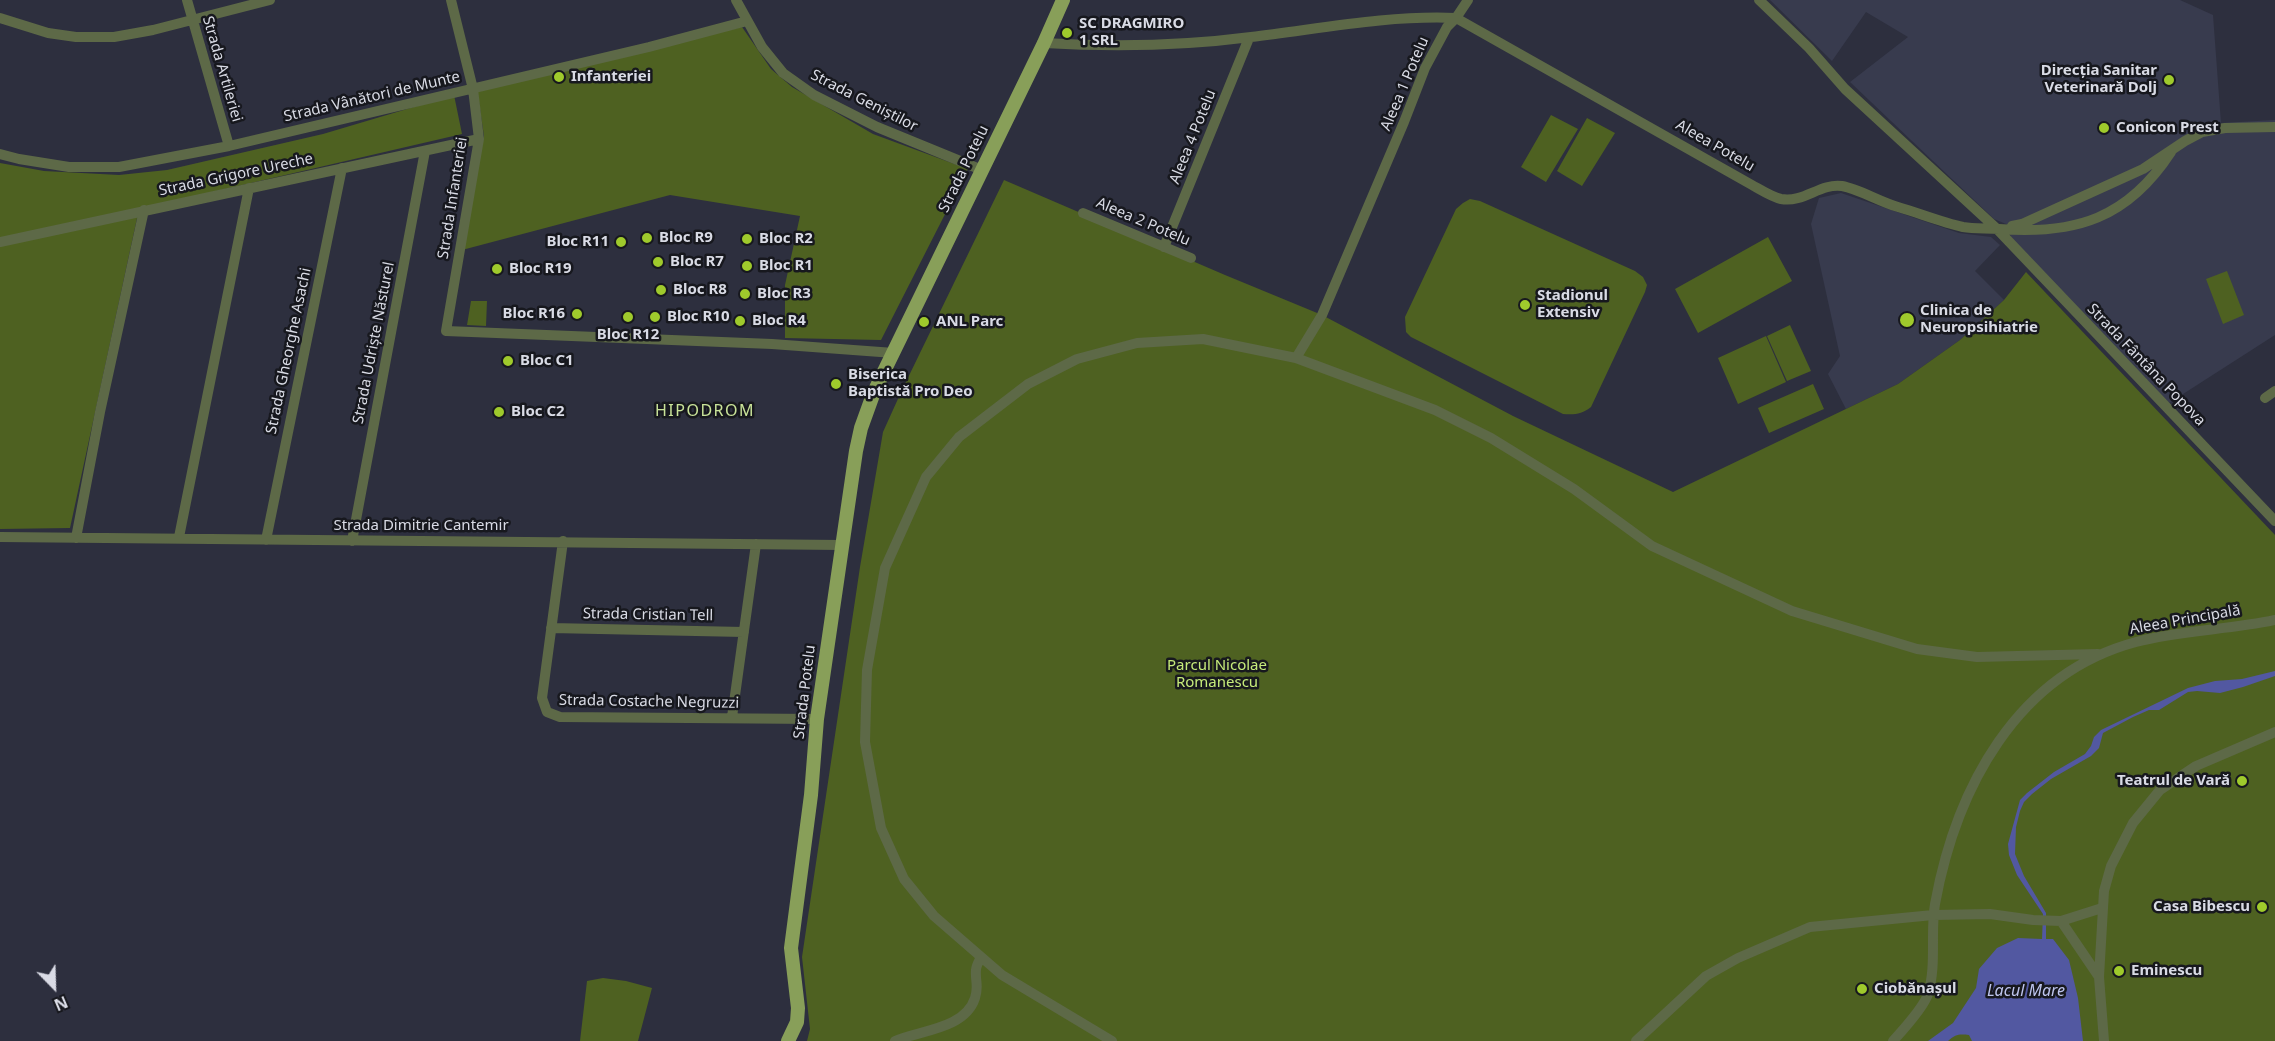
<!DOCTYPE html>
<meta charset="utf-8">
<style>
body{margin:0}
#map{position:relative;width:2275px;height:1041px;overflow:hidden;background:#2d2f3e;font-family:"Noto Sans",sans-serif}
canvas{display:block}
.north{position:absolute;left:24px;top:957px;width:60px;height:60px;-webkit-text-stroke:4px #17181e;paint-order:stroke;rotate:157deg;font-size:16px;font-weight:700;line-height:24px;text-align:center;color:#d9dbe5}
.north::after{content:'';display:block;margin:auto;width:21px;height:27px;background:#d9dbe5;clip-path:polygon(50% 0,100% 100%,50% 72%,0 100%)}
</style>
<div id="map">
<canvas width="2275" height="1041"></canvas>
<div class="north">N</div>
</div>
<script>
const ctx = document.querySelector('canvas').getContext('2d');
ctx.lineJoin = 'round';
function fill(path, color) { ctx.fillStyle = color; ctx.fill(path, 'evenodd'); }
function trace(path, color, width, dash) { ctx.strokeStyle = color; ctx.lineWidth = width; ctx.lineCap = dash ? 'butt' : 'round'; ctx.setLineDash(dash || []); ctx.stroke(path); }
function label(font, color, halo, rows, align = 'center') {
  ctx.font = font + ' "Noto Sans",sans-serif'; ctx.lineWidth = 5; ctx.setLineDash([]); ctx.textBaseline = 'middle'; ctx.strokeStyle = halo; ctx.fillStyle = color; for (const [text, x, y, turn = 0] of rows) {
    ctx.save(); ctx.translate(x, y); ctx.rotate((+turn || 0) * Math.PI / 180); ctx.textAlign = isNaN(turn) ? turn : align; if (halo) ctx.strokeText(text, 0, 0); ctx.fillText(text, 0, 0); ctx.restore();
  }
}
fill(new Path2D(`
 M1770,0H2180L2213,15L2221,123L2275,120V335L2169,403L2012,240L2006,224L1994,219L1850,82L1908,37L1866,12L1832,61Z
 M1841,193L1959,233L1991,237L2000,245L1975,271L2004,300L1960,340L1898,384L1846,409L1828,374L1840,356L1811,224L1819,198Z`), '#383b4e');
fill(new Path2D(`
 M742,27L771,69L792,87L873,134L968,169L881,340L785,338V285L800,216L670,195L462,250L484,136L477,89Z
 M454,95L462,134L139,209L70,528L0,529V163L44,171L119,175L167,170L323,134Z
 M1551,115L1578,129L1546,182L1521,167Z
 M1587,118L1615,133L1582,186L1557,171Z
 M1004,180L1225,275L1322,315L1513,416L1673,492L1898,384L1960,340L2004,300L2026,272L2275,535V1041H807L810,1029L802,957L860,567L883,432L902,390Z
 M1470,199L1480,201L1635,271L1643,277L1647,285L1645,292L1591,407C1582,414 1575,415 1563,414L1411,337L1406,332L1405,317L1456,209L1463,203Z
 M1768,237L1792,281L1698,333L1675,289Z
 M2227,271L2244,315L2223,324L2206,279Z
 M471,301H487L486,326L467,325Z
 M1790,325L1811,371L1787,381L1767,336Z
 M1766,336L1786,382L1738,404L1718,358Z
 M1813,384L1824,409L1769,433L1758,408Z
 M603,978L626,981L652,988L638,1041H580L587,981Z`), '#4e6121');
fill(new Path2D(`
 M2275,671V676L2243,687L2220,693L2197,691L2188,692L2159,710H2149L2133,717L2103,733L2099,748L2091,756L2051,779L2032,794L2024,802L2020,811L2016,827L2015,854L2024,876L2046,913V939H2053L2069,960L2078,998L2083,1041H1972L1969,1035C1959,1034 1956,1034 1948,1041H1928L1953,1023L1976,988L1979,969L1997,948L2018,938L2042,939L2043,914L2017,875L2009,855L2008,844L2020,800L2027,793L2054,772L2085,754L2091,746L2094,737L2101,730L2188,688L2215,681L2242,679Z`), '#5258a1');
trace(new Path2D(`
 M187,0L229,146
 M451,0L473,89L479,139L446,331L772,344L894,353
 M736,0L762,47L783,73L814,95L877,127L982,170
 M1759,0L1809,48L1845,89L1997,229L2275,521
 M0,18L48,33L76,37H114L153,30L270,0
 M1044,43C1114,47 1182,46 1251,37C1319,29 1387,15 1456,18L1752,185C1761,190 1772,197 1781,199C1804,203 1820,183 1842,186C1859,189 1880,202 1898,207C1919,213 1941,222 1963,227C1974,229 1987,228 1999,229C2076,235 2128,218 2171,152
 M0,154L19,159L69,167H119L229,146L649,47L747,21
 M1083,213L1191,258
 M2012,226L2022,224L2143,169L2185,141L2202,132L2225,128L2275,127
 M0,242L479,139
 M1164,247L1249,38
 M1296,358L1322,315L1404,122L1425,68L1447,27L1456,18L1468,0
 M2265,398L2275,391
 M0,537L842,545
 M179,537L249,188
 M76,538L100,412L144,210
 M266,540L342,168
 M352,541L425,151
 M563,541L542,698L547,712L560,717L817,719
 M551,628L744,632
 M732,717L756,544
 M2061,921L2099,977
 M895,1041C921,1030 965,1029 975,998C979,986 975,981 976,970C976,966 979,961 981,957
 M1112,1041L1002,975L934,916L904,879L881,828L865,742L867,670L885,568L926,477L959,437L1028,384L1077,359L1137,343L1203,339L1296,358L1435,410L1491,438L1574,489L1652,546L1792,611L1917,649L1977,657L2098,654
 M1636,1041L1706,976L1738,958L1810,927L1933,915L1990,914L2033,920L2061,921L2102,908
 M1893,1041C1903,1030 1924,1007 1928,994C1937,964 1930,933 1935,904C1956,789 2016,674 2136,642C2181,630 2229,630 2275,620
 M2104,1041L2099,977L2104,891L2111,866L2133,823L2160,790L2196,766L2275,732`), '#5d6947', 10);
trace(new Path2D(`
 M788,1041L797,1022L798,1008L791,948L811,795L817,719L856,451L861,428L874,392L1044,43L1063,0`), '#889f59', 14);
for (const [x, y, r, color] of [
 [1067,33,6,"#9fca2c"],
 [559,77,6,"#9fca2c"],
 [2169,80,6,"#9fca2c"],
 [2104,128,6,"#9fca2c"],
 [647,238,6,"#9fca2c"],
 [747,239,6,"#9fca2c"],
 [621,242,6,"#9fca2c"],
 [658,262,6,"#9fca2c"],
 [747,266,6,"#9fca2c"],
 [497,269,6,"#9fca2c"],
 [661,290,6,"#9fca2c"],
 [745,294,6,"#9fca2c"],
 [1525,305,6,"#9fca2c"],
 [577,314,6,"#9fca2c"],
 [628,317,6,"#9fca2c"],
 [655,317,6,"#9fca2c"],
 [1907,320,8,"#9fca2c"],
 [740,321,6,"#9fca2c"],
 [924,322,6,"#9fca2c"],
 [508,361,6,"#9fca2c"],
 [836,384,6,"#9fca2c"],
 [499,412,6,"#9fca2c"],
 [2242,781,6,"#9fca2c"],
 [2262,907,6,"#9fca2c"],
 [2119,971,6,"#9fca2c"],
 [1862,989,6,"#9fca2c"]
]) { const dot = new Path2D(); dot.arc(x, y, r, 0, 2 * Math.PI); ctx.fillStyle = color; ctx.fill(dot); trace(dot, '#17181e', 2); }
label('bold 15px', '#d9dbe5', '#17181e', [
 ["SC DRAGMIRO",1079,24],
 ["1 SRL",1079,41],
 ["Direcția Sanitar",2157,71,"right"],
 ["Veterinară Dolj",2157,88,"right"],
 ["Infanteriei",571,77],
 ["Conicon Prest",2116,128],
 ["Bloc R9",659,238],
 ["Bloc R2",759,239],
 ["Bloc R11",609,242,"right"],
 ["Bloc R7",670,262],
 ["Bloc R1",759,266],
 ["Bloc R19",509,269],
 ["Bloc R8",673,290],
 ["Bloc R3",757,294],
 ["Stadionul",1537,296],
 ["Extensiv",1537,313],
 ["Clinica de",1920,311],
 ["Neuropsihiatrie",1920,328],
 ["Bloc R16",565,314,"right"],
 ["Bloc R10",667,317],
 ["Bloc R4",752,321],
 ["ANL Parc",936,322],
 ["Bloc R12",628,335,"center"],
 ["Bloc C1",520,361],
 ["Biserica",848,375],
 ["Baptistă Pro Deo",848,392],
 ["Bloc C2",511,412],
 ["Teatrul de Vară",2230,781,"right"],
 ["Casa Bibescu",2250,907,"right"],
 ["Eminescu",2131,971],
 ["Ciobănașul",1874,989]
], 'left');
label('15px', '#d9dbe5', '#17181e', [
 ["Strada Artileriei",222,69,74],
 ["Aleea 1 Potelu",1405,84,-67],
 ["Strada Vânători de Munte",372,97,-13],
 ["Strada Geniștilor",864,101,27],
 ["Aleea 4 Potelu",1193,137,-68],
 ["Aleea Potelu",1715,146,30],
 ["Strada Potelu",964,169,-64],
 ["Strada Grigore Ureche",236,175,-12],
 ["Strada Infanteriei",453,198,-81],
 ["Aleea 2 Potelu",1143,222,23],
 ["Strada Udriște Năsturel",374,343,-79],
 ["Strada Gheorghe Asachi",289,351,-78],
 ["Strada Fântâna Popova",2146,365,46],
 ["Strada Dimitrie Cantemir",421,526],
 ["Strada Cristian Tell",648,615,1],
 ["Aleea Principală",2185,620,-10],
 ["Strada Potelu",805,692,-83],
 ["Strada Costache Negruzzi",649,702,1]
]);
label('15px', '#c6eb7a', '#17181e', [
 ["Parcul Nicolae",1217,666],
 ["Romanescu",1217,683]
]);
ctx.letterSpacing = '1.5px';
label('16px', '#c9e399', '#17181e', [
 ["HIPODROM",705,411]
]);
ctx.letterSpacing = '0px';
label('italic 16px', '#bec5ee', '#17181e', [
 ["Lacul Mare",2026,991]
]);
</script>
